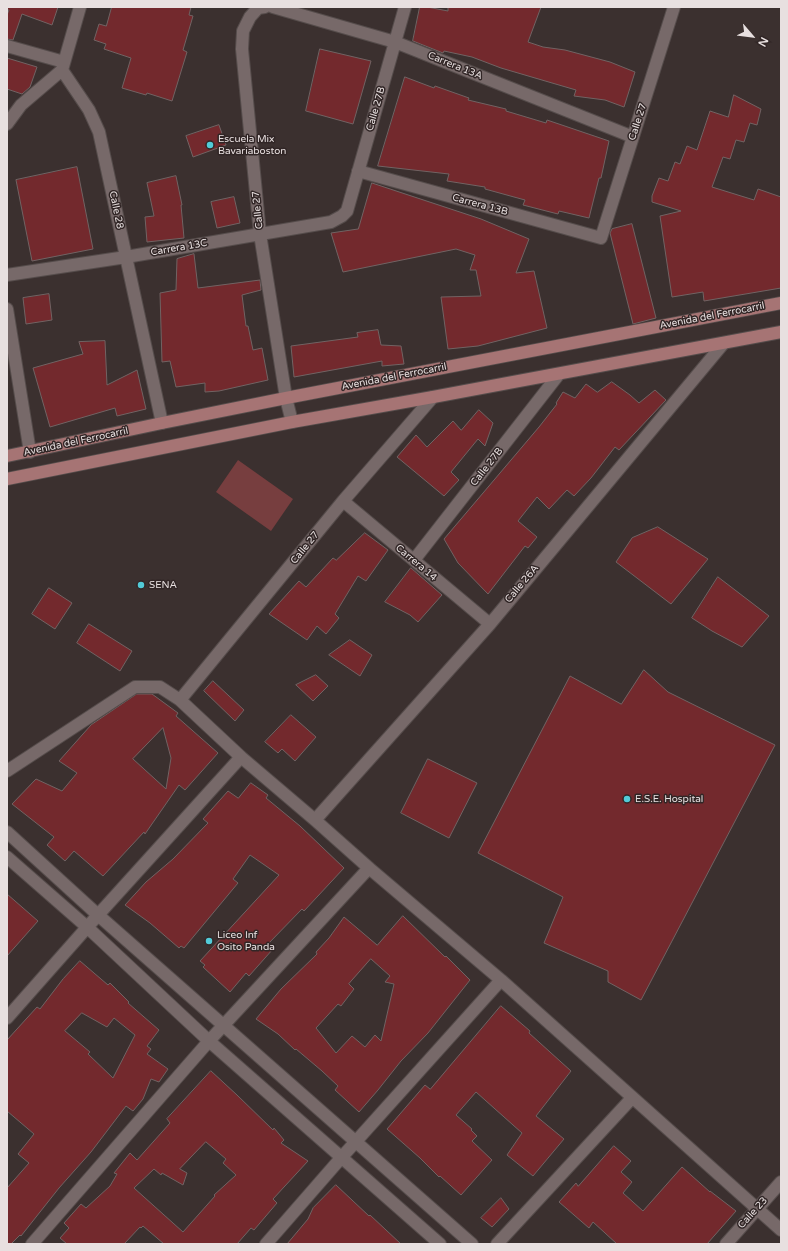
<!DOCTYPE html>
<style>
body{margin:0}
#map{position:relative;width:788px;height:1251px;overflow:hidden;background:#3b302f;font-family:"Varela Round",sans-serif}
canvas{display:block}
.frame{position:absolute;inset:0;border:8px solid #e8e0e0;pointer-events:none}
.north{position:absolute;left:732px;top:16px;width:40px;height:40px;-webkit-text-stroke:3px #312626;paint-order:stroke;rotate:118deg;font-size:11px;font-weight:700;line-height:16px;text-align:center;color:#e8e0e0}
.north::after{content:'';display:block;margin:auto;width:14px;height:18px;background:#e8e0e0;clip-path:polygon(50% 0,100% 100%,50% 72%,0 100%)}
</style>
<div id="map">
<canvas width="788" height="1251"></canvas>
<div class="frame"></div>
<div class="north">N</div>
</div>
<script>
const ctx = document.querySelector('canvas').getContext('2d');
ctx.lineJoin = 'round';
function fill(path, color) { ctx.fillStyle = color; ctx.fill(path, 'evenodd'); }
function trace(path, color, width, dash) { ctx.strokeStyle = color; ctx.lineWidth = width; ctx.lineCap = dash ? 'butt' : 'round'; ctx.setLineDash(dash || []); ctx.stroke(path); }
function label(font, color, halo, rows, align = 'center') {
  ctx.font = font + ' "Varela Round",sans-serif'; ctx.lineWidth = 3; ctx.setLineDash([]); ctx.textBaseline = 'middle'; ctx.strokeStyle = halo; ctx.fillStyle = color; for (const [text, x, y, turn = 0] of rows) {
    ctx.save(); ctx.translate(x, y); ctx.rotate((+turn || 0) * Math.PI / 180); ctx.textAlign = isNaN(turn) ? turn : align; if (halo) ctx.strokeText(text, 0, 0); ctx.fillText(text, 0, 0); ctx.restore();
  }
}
fill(new Path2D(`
 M238,460L293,499L271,531L216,492Z`), '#773e3f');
const building = new Path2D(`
 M7,7H58L52,25L22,14L13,40L7,39V15L9,10H7Z
 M112,7H191L189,15L193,16L183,50L187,52L172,101L147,93L146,95L122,88L131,58L104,49L106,44L94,40L99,24L106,26Z
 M420,7H427L448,11V7H541L528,42L543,47L565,50L610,62L635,72L624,107L605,100L574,96L576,90L501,68L472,57L444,51L443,53L413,41Z
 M320,49L371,61L353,124L306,111Z
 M7,58L37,67L30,87L22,94L7,89Z
 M405,77L434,88L435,86L469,98L468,100L506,109V111L546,123L547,120L609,141L601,178H599L589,218L559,211L558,214L523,205L525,200L485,189V187L447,181L449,174L378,166Z
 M734,95L761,109L757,125L750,123L744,142L736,140L730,159L723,157L712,187L754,200L758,189L781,197V288L704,301L703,292L672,297L660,216L681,211L652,202V196L659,178L668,181L675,162L680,164L687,146L697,150L710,111L728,117Z
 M219,125L226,145L193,157L186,136Z
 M77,167L93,249L32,261L16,180Z
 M176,176L182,205H181L184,238L147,242L145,217L154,216L147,183Z
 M372,183L481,219L529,239L516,273L534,271L547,328L478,346L448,349L441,297L481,296L476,270H470L475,255L456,249L343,272L331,233L358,229Z
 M234,197L240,223L217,228L211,202Z
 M632,224L656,318L633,324L610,233L612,229Z
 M194,254L198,288L260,280L261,290L242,295L246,326H248L253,350L262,348L268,380L219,391L205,392V383L176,387L170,361L162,362L160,293L176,290L177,259Z
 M49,294L52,320L26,324L23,298Z
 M378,330L381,345L401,346L404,364L382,366V361L294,377L291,346L358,337L357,333Z
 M105,341L107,385L137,370L146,409L117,416L115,408L50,427L33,368L83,354L79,342Z
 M612,382L630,395L639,403L655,390L666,400L619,450L615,447L591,478L574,496L567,490L549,509L537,497L518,521L537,537L528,548L525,546L488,594L458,563L444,539L539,427L557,404L556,403L563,392L575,398L586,384L597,392Z
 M479,410L493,423L485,446L478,439L451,472L459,480L444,496L397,457L416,435L427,447L453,421L461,430Z
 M658,527L708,559L671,604L616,562L632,538Z
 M365,533L388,550L366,581L358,576L335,614L339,618L326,634L317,626L307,640L269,614L299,581L306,587L333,558L336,560Z
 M411,568L442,595L418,622L410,615L385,602Z
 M718,577L769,616L742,647L712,631L692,618Z
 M49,588L72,603L55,629L32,614Z
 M89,624L132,651L120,671L77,643Z
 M350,640L372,655L360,676L329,655Z
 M644,670L668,692L775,745L641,1000L608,982V971L544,943L563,897L478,853L570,676L621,704Z
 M316,675L328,686L313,701L296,685Z
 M213,681L244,710L235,721L204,691Z
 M137,694H152L178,713L176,716L218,753L185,790L179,785L145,834L144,832L103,876L74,851L65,861L47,845L54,837L12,804L36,779L62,791L77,773L59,761L91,725ZM163,728L171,758L166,789L133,759Z
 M291,715L316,737L295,761L282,749L278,753L265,742Z
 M428,759L477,783L449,838L401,813Z
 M251,783L268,795L266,798L300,826L344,868L304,911L302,909L268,944L273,949L249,976L246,973L230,992L203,967L205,965L200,961L279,875L250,855L233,879L238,883L184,948L181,946L179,948L150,923L125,905L146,882L173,859L208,823L203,819L228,791L238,798Z
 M7,894L38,921L7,956Z
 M403,916L445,957L446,956L470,980L428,1033L401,1061L378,1090L359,1112L335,1090L338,1086L322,1071L296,1049L295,1050L278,1034L256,1019L281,989L317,954L316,952L329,938L344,917L377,945ZM371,959L390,976L385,982L394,984L381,1041L375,1035L365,1047L352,1036L336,1053L316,1028L338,1004L341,1006L354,989L349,984Z
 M80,961L108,985L110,983L129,1002L128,1003L159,1030L147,1046L151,1049L147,1054L168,1069L159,1082L151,1079L143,1099L133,1111L126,1106L91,1152L59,1188L21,1236L20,1235L11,1244H7V1188L29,1163L18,1154L34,1134L7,1111V1040L37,1007L40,1009L63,979ZM82,1013L107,1027L114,1018L135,1035L113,1078L88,1054L90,1052L65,1031Z
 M501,1006L530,1031L529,1033L571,1071L536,1116L564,1139L533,1176L507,1155L522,1133L476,1092L456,1115L472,1129L471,1130L477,1136L472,1141L492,1160L461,1195L440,1176L439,1177L420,1158L387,1129L425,1085L430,1089Z
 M211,1071L237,1095L273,1130L274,1128L284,1140L281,1143L308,1161L273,1199L277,1203L254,1230L251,1228L237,1244H164L143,1226L141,1228L140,1227L124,1244H67L60,1238L69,1228L64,1223L81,1204L86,1208L110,1186L117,1174L114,1173L130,1153L137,1160L170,1123L167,1119ZM206,1142L226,1159L223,1163L236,1175L214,1195L215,1196L183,1232L134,1188L154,1169L161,1175L162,1173L183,1185L187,1173L180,1169Z
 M614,1146L631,1161L621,1172L632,1182L623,1193L643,1211L682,1167L710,1192V1191L736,1211L707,1244H617L593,1222L589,1228L559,1202L576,1183L578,1186Z
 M336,1185L369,1216L370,1215L401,1244H287L308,1219L313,1208Z
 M501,1198L509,1209L492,1227L481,1218Z`);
fill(building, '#73292d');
trace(building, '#716363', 1);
const minor = new Path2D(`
 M80,7L62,70L89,110L99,132L162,423
 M265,7L258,8L250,17L243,31L242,49L260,234L286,398L292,422
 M273,7L395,42L633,137
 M7,46L64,62
 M7,124L21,105L62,70
 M358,171L601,238L674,7
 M7,275L126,257L331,222L342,216L347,211L405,7
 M7,309L30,452
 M343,501L490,624
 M414,560L559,374
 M180,700L343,501L433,397
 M7,771L135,687H160L180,700L241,757L315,820L369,868L501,980L781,1230
 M315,820L490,624L723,344
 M7,832L98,915L472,1244
 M7,857L87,927L209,1041L440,1244
 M7,1018L98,915L241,757
 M32,1244L209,1041L369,868
 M266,1244L341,1158L501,980
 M497,1244L632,1098
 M726,1244L781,1182`);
const major = new Path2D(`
 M7,456L162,423L286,398L781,303
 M7,479L292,422L433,397L781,332`);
trace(minor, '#554c4b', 14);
trace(major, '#554c4b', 14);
trace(minor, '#776969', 12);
trace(major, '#a67474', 12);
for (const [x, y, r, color] of [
 [210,145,4,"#52cbd8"],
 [141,585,4,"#52cbd8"],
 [627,799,4,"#52cbd8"],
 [209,941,4,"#52cbd8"]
]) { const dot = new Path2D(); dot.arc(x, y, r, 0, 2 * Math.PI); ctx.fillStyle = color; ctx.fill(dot); trace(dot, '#312626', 1.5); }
label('10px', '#e8e0e0', '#312626', [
 ["Carrera 13A",455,66,22],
 ["Calle 27B",376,109,-74],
 ["Calle 27",638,122,-72],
 ["Carrera 13B",480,205,15],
 ["Calle 28",116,210,78],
 ["Calle 27",258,210,-96],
 ["Carrera 13C",179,248,-10],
 ["Avenida del Ferrocarril",712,316,-11],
 ["Avenida del Ferrocarril",394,377,-11],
 ["Avenida del Ferrocarril",76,442,-12],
 ["Calle 27B",487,467,-52],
 ["Calle 27",305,548,-51],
 ["Carrera 14",416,563,40],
 ["Calle 26A",522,584,-50],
 ["Calle 23",753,1213,-48]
]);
label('10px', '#e8e0e0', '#312626', [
 ["Escuela Mix",218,139],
 ["Bavariaboston",218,151],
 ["SENA",149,585],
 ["E.S.E. Hospital",635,799],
 ["Liceo Inf",217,935],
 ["Osito Panda",217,947]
], 'left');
</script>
